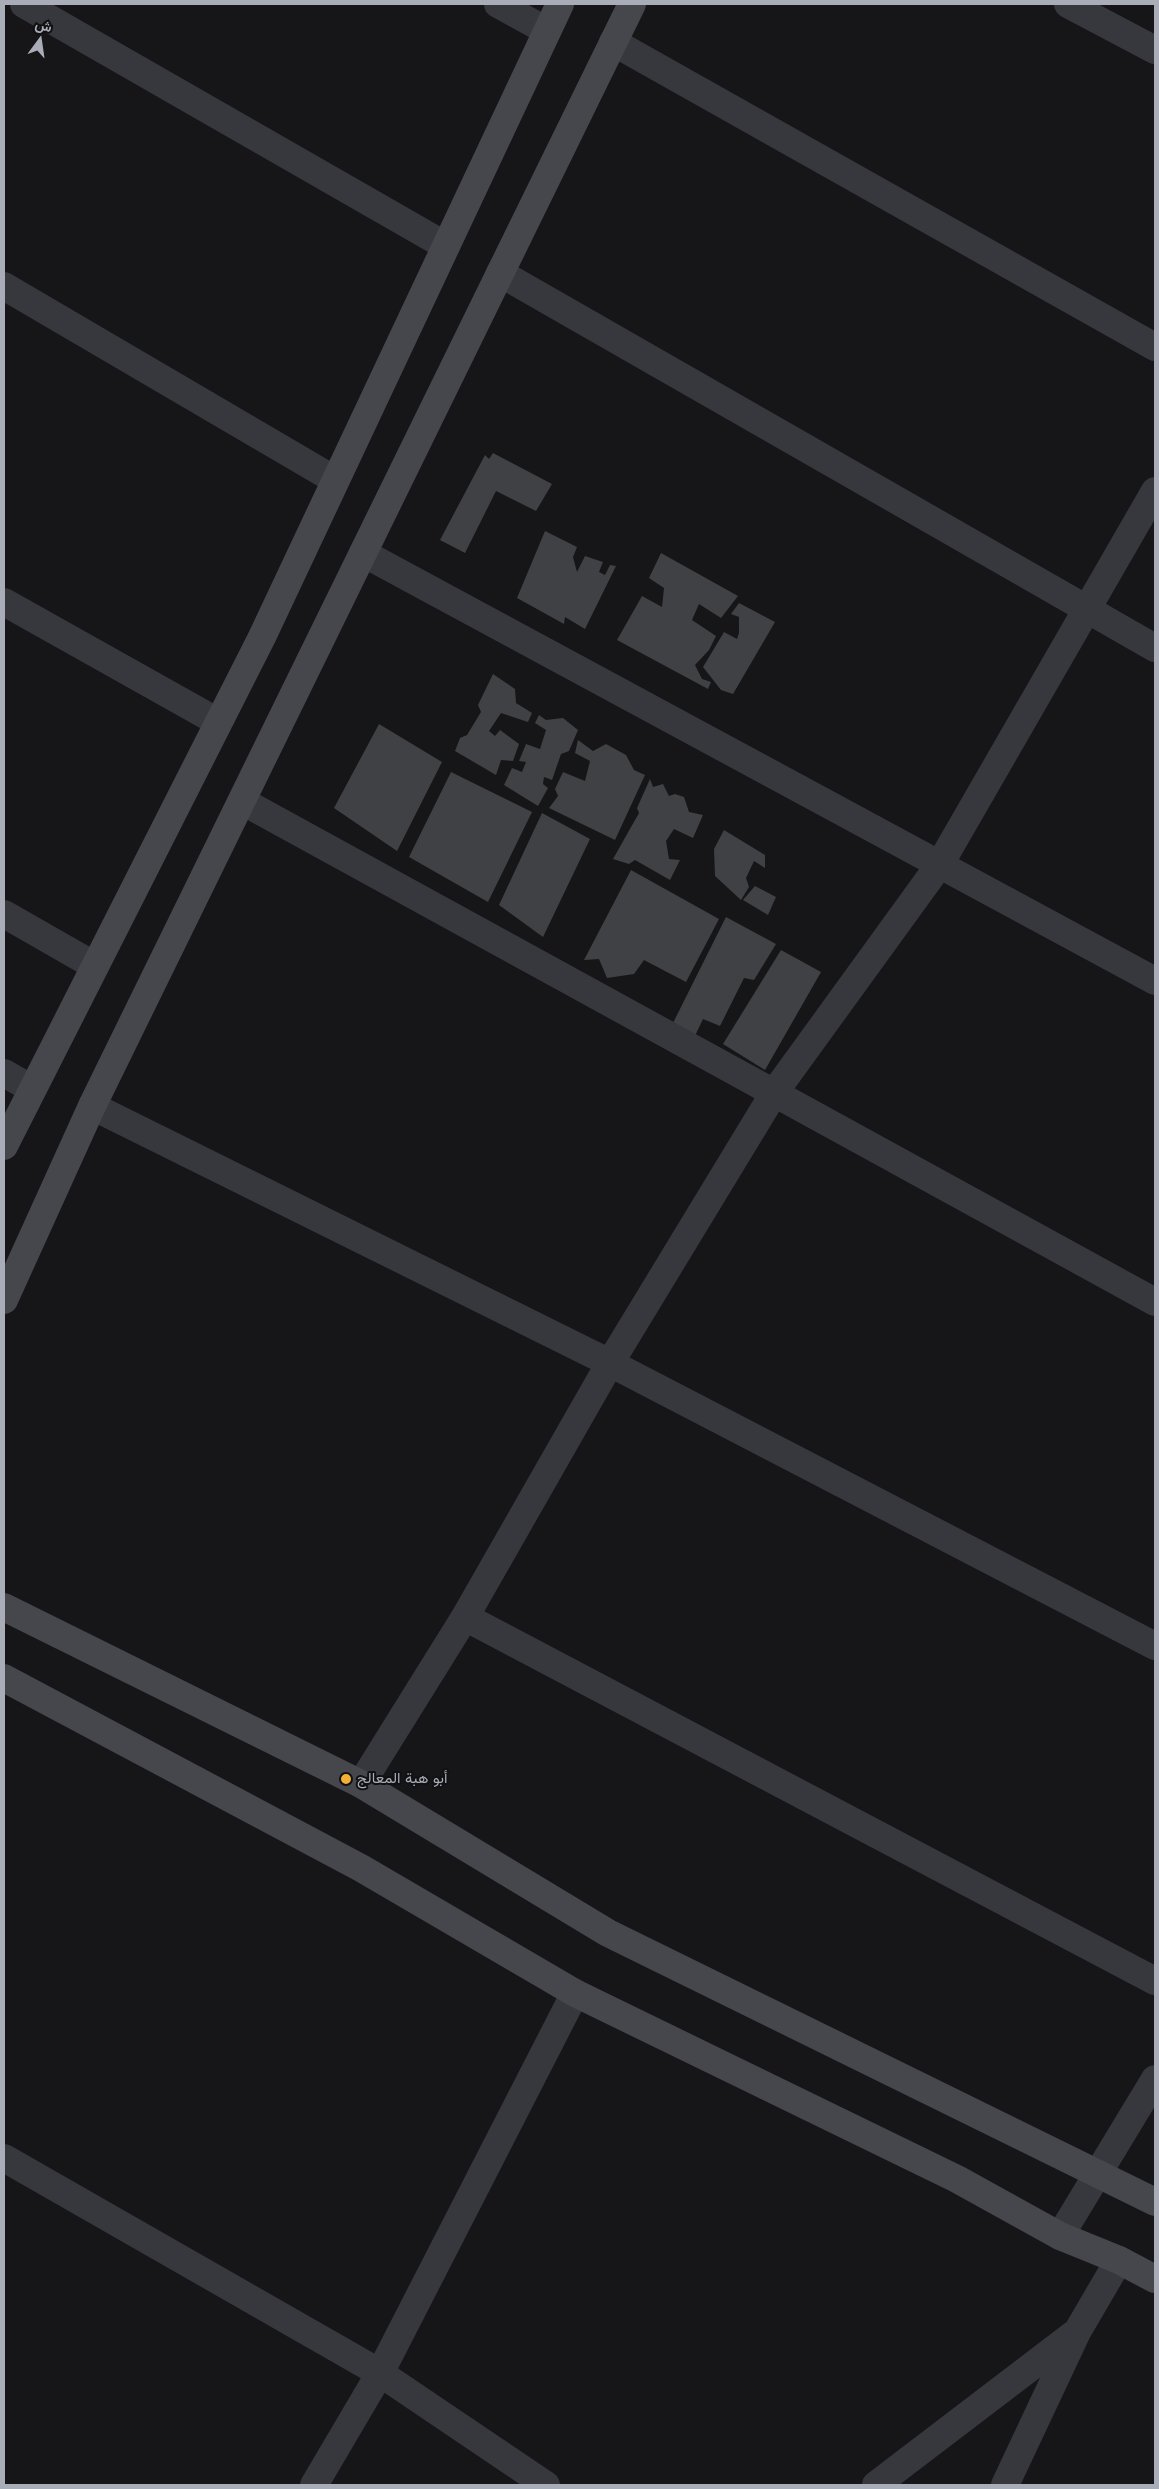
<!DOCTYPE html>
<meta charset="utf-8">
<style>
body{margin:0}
#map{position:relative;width:1159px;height:2489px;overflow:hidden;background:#161618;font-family:Jost,Vazirmatn,sans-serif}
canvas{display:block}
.frame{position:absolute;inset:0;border:5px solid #a8adb8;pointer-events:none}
.north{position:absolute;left:15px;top:15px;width:50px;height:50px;-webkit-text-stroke:4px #111113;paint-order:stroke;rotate:14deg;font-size:14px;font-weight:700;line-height:20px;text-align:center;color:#a8adb8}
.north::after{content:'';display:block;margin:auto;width:18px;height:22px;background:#a8adb8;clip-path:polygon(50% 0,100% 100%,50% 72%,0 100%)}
</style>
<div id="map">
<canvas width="1159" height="2489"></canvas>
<div class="frame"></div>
<div class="north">ش</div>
</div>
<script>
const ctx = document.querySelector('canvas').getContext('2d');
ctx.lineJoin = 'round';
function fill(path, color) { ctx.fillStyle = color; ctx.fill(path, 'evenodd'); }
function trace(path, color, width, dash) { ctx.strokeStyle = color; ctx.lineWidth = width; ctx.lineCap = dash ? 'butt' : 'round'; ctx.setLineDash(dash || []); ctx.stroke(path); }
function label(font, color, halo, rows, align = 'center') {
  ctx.font = font + ' Jost,Vazirmatn,sans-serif'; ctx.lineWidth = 4; ctx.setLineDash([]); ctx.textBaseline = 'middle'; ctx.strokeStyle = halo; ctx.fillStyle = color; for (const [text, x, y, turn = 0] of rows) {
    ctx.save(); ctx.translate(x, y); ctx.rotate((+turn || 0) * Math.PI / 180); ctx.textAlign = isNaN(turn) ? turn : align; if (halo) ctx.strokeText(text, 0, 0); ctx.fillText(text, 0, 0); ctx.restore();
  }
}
fill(new Path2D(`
 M493,453L552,484L536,511L496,491L465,553L440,540L485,455L489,459Z
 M545,531L577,547L573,557L577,572L585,556L603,562L599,572L605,575L610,565L616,566L585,629L565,617L564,624L517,598Z
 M661,553L738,596L721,618L699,604L692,620L716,636L709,650L695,665L702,679L711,682L708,689L617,640L642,596L662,607L664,588L649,578Z
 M739,603L775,622L733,694L721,690L703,667L724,632L737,639L739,633V617L731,614Z
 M493,674L515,689L516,703L532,713L528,722L501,713L489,731L495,736L500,730L519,744L513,761L501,760L496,775L455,751L460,738L467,735L481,712L478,705Z
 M539,715L546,720L563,718L578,730L569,751L561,754L552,780L544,777L543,784L548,788L538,806L504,785L512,768L522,772L526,762L519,761L526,744L540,749L546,730L535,723Z
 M379,724L442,762L397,851L334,808Z
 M578,740L593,751L606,744L626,755L634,770L645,775L615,840L549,808L558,796L555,789L563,772L585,781L590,761L575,753Z
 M451,772L532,812L488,902L409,857Z
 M650,779L653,787L663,784L669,796L675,794L684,797L689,812L703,815L693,838L674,829L666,841L669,859L680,860L670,880L635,860L629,864L613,859L639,813L637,808Z
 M542,813L590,839L543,937L499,905Z
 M724,830L765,855V868L754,861L746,878L749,887L741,900L715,876L714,849Z
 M631,870L719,919L686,982L644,960L634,974L607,978L599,959L584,960Z
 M755,886L776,897L768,915L743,900Z
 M726,917L776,944L754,980L744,978L720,1026L703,1019L693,1040L670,1029Z
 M781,950L821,972L765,1070L723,1044Z`), '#404145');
trace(new Path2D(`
 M24,4L446,246
 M498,4L547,31
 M1068,4L1155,50
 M613,42L1155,347
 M500,273L1155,648
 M4,286L335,480
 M363,553L1155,981
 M4,602L218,722
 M242,801L1155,1302
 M4,914L95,966
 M4,1073L32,1089
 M92,1106L610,1363L1155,1646
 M465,1617L1155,1981
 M361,1784L465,1617L610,1363L774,1093L940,864L1155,491
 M4,2158L380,2373L546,2485
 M1060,2236L1155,2079
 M314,2485L380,2373L575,1993
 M876,2485L1074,2334
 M1005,2485L1077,2332L1119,2260`), '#37383d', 28);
trace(new Path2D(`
 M4,1146L262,637L560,4
 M4,1300L92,1106L632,4
 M4,1607L361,1784L608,1933L1155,2202
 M4,1678L361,1868L575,1993L957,2179L1060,2236L1119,2260L1155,2279`), '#45474d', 28);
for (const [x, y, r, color] of [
 [346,1779,6,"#f2b134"]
]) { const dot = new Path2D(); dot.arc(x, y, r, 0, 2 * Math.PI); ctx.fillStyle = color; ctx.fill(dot); trace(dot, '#111113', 2); }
label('15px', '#a8adb8', '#111113', [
 ["أبو هبة المعالج",357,1779]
], 'left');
</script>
